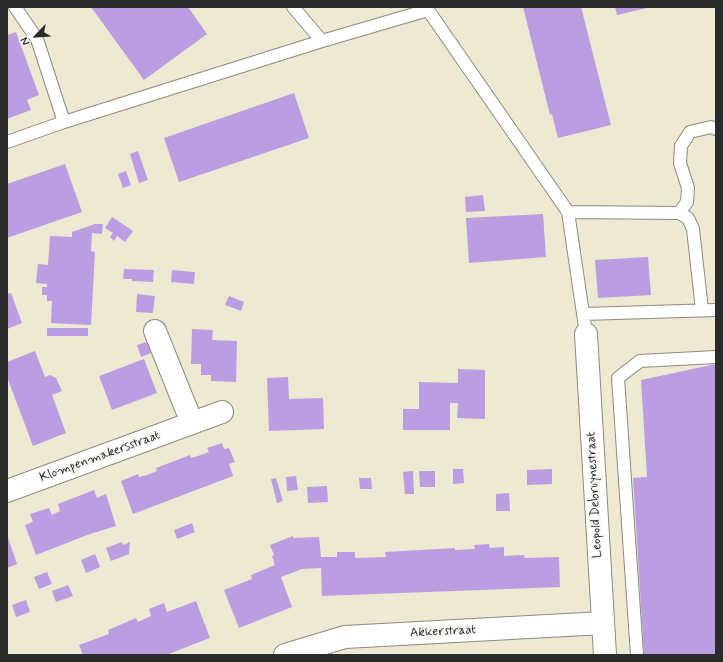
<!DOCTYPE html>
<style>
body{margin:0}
#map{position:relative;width:723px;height:662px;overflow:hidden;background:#eee9d2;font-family:Mynerve,sans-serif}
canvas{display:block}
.frame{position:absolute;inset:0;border:8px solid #2b2b2b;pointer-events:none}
.north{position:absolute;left:16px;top:16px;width:40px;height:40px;-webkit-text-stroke:3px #f6f6f2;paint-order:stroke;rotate:245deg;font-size:11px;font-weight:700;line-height:16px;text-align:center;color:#2b2b2b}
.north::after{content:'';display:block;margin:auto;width:14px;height:18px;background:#2b2b2b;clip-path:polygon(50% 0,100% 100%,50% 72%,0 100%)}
</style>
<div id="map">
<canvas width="723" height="662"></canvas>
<div class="frame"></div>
<div class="north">N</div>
</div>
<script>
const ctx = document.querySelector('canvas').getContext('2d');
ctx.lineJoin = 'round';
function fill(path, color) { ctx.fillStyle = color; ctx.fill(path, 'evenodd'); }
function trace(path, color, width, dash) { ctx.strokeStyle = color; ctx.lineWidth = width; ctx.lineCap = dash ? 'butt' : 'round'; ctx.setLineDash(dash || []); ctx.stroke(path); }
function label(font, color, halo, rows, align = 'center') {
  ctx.font = font + ' Mynerve,sans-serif'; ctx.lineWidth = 4; ctx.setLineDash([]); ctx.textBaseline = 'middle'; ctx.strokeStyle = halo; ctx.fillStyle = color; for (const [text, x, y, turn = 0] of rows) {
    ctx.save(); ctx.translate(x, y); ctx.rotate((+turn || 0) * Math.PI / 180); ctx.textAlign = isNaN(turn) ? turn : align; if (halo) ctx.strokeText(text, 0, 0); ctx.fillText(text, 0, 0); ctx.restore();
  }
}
fill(new Path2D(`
 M91,7H188L207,34L144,80Z
 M523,7H581L611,125L558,138L552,114L550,115Z
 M615,7H647V8L617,15Z
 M16,32L39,95L27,100L31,110L7,119V35Z
 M294,93L309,138L179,182L164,138Z
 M138,151L148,180L139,183L130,154Z
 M65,164L82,212L7,238V184Z
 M126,171L131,185L123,188L118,174Z
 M483,195L485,211L466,212L465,197Z
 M543,214L546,257L469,263L466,218Z
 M112,217L133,231L125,242L117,236L114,241L110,237L113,233L105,228Z
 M95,224H103L102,234L92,233L91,251L95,252L91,325L51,323L52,301H47V295H42V287H47V284L36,283L38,264L48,265L50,236L72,237V232Z
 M648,257L651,295L598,298L595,260Z
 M124,269L154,270L153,282L132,281V279H123Z
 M172,270L195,272L194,284L171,282Z
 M11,293L22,323L7,329V294Z
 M137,294L155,296L153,313L136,312Z
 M229,296L244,302L241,311L225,305Z
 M47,328H88V336H47Z
 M192,329L213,330L212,340L237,341L236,382L211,381V375H201V364H191Z
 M147,342L151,353L141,357L137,345Z
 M35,351L45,377L50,375L56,378L62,391L52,395L66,433L33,446L7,377V362Z
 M144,359L157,393L112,410L99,376Z
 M716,364V655H644L633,478L647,477L641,380Z
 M458,369L485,370V419L457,418L458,403H450V430H403V409H419V382L458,383Z
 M288,377L289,399L323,398L324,429L269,431L267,378Z
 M222,443L224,449L229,448L235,462L229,464L233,476L133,514L121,481L138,474L139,477L147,475L157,471L156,468L190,455L191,458L198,456L209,452L207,448Z
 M453,469H463L464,483L453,484Z
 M552,469V484L527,485V470Z
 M413,471L414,494H405L403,472Z
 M419,471H435V487H420Z
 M296,476L298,490L287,491L286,477Z
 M276,478L283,501L277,503L271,479Z
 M359,478H371L372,489H360Z
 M327,486L328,502L308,503L307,487Z
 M94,490L97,498L106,494L116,526L90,534L36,555L25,525L33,522L30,514L49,508L52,515L60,511L58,504Z
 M509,493L510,511H496V494Z
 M192,523L195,532L177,539L174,530Z
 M7,535L17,564L7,568Z
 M293,536V538L319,537L321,557H337V552H355V558L386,557L385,552L455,548V550L475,549L474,545L489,544L490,548L504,547V556L524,555L525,558L559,557L560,587L322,596L321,568L302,569L281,577L292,607L239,628L224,590L252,579L251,575L275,565L272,556L274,555L270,545Z
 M122,542L123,545L130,542L129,554L111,561L106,548Z
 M95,554L100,567L86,573L81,560Z
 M47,572L52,584L39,589L34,577Z
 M68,585L73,596L56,602L52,591Z
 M26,600L30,612L16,617L12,605Z
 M196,601L210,638L166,655H83L79,645L109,634L108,630L136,618L138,622L151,616L149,609L164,603L167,612Z`), '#ba9ee1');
const service = new Path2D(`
 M15,7L37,39L64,122
 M293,7L322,41
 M7,142L64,122L322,41L428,10L568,212L586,334
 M568,212L679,213L688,218L693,229L702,310
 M679,213L687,202L688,188L680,163L681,146L690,132L711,127L716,129
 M583,314L716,310
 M637,655L618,378L640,361L716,357`);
const minor = new Path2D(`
 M155,331L192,423
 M586,334L605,655
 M7,491L222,412
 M285,655L345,637L603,623`);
trace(service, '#8c8a7e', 14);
trace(minor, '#8c8a7e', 24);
trace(service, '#fff', 12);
trace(minor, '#fff', 22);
label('13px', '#2b2b2b', '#f6f6f2', [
 ["Klompenmakersstraat",100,457,-20],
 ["Leopold Debruynestraat",595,495,-93],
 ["Akkerstraat",443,632,-3]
]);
</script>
